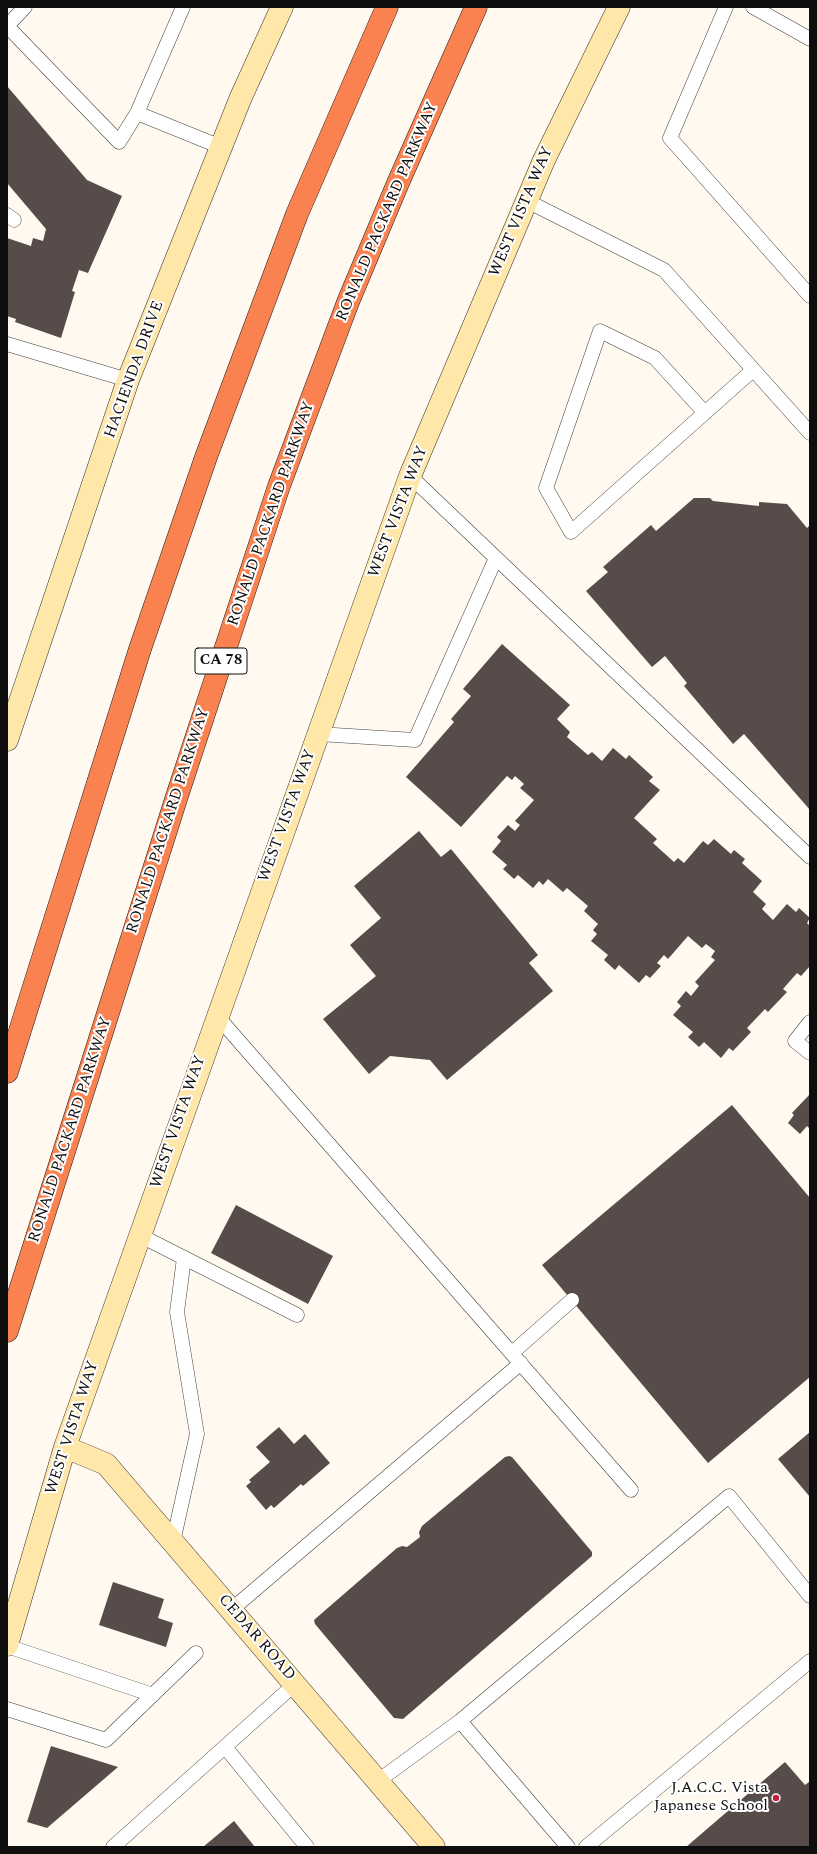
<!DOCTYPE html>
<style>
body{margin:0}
#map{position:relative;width:817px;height:1854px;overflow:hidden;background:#fff9ef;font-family:Spectral,serif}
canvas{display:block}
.frame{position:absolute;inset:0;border:8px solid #0e0e0e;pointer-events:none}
</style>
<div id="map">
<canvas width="817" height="1854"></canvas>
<div class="frame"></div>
</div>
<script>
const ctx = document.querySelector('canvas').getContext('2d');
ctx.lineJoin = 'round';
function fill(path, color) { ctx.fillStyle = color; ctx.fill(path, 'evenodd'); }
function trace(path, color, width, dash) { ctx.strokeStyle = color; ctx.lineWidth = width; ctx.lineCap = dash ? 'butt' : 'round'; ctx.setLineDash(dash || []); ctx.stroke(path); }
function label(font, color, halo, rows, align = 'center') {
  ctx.font = font + ' Spectral,serif'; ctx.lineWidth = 4; ctx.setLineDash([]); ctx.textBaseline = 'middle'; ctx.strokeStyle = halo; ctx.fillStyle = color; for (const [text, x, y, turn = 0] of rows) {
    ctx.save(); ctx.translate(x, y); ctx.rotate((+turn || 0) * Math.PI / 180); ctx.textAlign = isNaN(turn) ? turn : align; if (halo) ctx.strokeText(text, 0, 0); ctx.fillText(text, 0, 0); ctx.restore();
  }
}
fill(new Path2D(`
 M7,86L87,180L122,196L88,273L79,270L72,291L75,292L61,338L15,322L16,319L7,316V238L31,246L33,238L43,241L46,229L7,183Z
 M694,498H710L713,501L759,506V502L787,504L807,528L810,525V810L744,734L733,744L684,686L687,683L665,656L652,667L586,591L608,572L603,567L651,525L656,531Z
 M502,644L570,705L557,719L570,732L567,737L588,755L592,752L602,761L613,748L626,759L629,755L653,777L649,781L660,790L634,818L657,839L653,843L674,862L678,858L684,863L703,841L708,845L714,839L731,854L734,850L745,859L742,863L762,881L753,892L766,904L762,909L773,920L787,904L796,912L799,908L810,918L807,923L810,926V966L801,976L797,973L783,989L787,992L768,1012L765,1009L747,1028L751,1032L733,1051L729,1048L721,1058L704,1042L699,1047L688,1037L693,1032L673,1015L681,1006L677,1002L686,991L691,996L699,986L695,982L715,960L711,957L715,951L706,944L702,948L688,936L668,959L664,955L657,963L661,966L650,978L646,975L639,983L619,965L615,970L604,960L608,955L591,941L597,934L593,930L598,924L584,911L588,906L567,888L563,892L548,879L543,885L539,881L533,888L518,875L514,879L503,869L507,865L492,852L501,841L497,837L508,825L515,831L520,825L515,821L534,800L520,788L524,784L515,776L512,780L507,776L461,827L406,777L454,722L451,719L471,696L463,689Z
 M419,831L441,857L451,849L538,955L529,963L553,991L447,1080L430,1060L390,1056L369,1074L323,1019L376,976L350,945L381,918L354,886Z
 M810,1094V1129L807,1126L800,1134L788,1123L794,1115L792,1113Z
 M732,1105L810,1198V1377L708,1463L542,1265Z
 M236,1205L333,1256L308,1304L211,1253Z
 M279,1427L294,1444L305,1434L330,1463L303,1486L301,1484L274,1508L271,1505L266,1510L246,1486L251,1482L249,1480L270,1462L256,1447Z
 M810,1432V1497L778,1459Z
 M509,1456L512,1457L592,1552V1556L403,1719L394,1718L315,1624L314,1620L397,1548L402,1546L407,1547L420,1537L419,1532L422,1526L505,1457Z
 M113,1582L164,1599L158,1618L173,1623L166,1647L99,1625Z
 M51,1746L118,1767L47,1828L27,1822Z
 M785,1762L805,1785L809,1782L810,1784V1847H686Z
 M234,1821L255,1847H203Z`), '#574c4a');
const lane = new Path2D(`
 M25,7L7,26L119,142L137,113L183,7
 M726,7L670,138L810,296
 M753,7L810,39
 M137,113L221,147
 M527,201L664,270L810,433
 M7,215L14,220
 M7,344L128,380
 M705,413L655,358L600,331L546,488L571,532L753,370
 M410,476L810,857
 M318,734L415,740L496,558
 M217,1016L631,1490
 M810,1022L795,1041L810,1053
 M139,1235L297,1315
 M512,1353L572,1300
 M173,1542L197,1434L177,1312L184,1258
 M231,1610L521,1363
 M7,1646L153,1695
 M7,1709L106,1740L196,1653
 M460,1721L729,1496L810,1596
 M225,1747L307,1847
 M378,1781L460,1721L568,1847
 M113,1847L295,1684
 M586,1847L810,1661`);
const secondary = new Path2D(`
 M7,740L128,380L241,97L282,7
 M65,1447L106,1464L434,1847
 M7,1645L65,1447L410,476L544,160L619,7`);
const highway = new Path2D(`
 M7,1072L140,649L206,457L297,214L387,7
 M7,1331L177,796L279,486L348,302L398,183L476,7`);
trace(lane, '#414141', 15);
trace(secondary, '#303030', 23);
trace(highway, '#1f1f1f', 23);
trace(lane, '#fff', 14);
trace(secondary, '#ffe7aa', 22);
trace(highway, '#fa8251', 22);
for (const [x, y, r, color] of [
 [776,1798,4,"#c41f43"]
]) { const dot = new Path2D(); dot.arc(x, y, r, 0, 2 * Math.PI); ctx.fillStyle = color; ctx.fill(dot); trace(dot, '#fff', 1.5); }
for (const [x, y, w] of [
 [221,661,52]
]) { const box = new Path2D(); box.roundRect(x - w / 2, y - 13, w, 26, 3); ctx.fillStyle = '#fff'; ctx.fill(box); trace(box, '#0e0e0e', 1); }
label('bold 15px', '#0e0e0e', null, [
 ["CA 78",221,661]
]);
label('16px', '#0e0e0e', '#fff', [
 ["RONALD PACKARD PARKWAY",388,212,-67],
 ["WEST VISTA WAY",522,212,-67],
 ["HACIENDA DRIVE",135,370,-70],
 ["WEST VISTA WAY",399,512,-69],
 ["RONALD PACKARD PARKWAY",272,514,-71],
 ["WEST VISTA WAY",288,816,-70],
 ["RONALD PACKARD PARKWAY",169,821,-72],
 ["WEST VISTA WAY",179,1122,-71],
 ["RONALD PACKARD PARKWAY",71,1130,-72],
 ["WEST VISTA WAY",73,1428,-72],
 ["CEDAR ROAD",256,1638,49]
]);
label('16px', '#0e0e0e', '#fff', [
 ["J.A.C.C. Vista",768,1789],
 ["Japanese School",768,1807]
], 'right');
</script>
